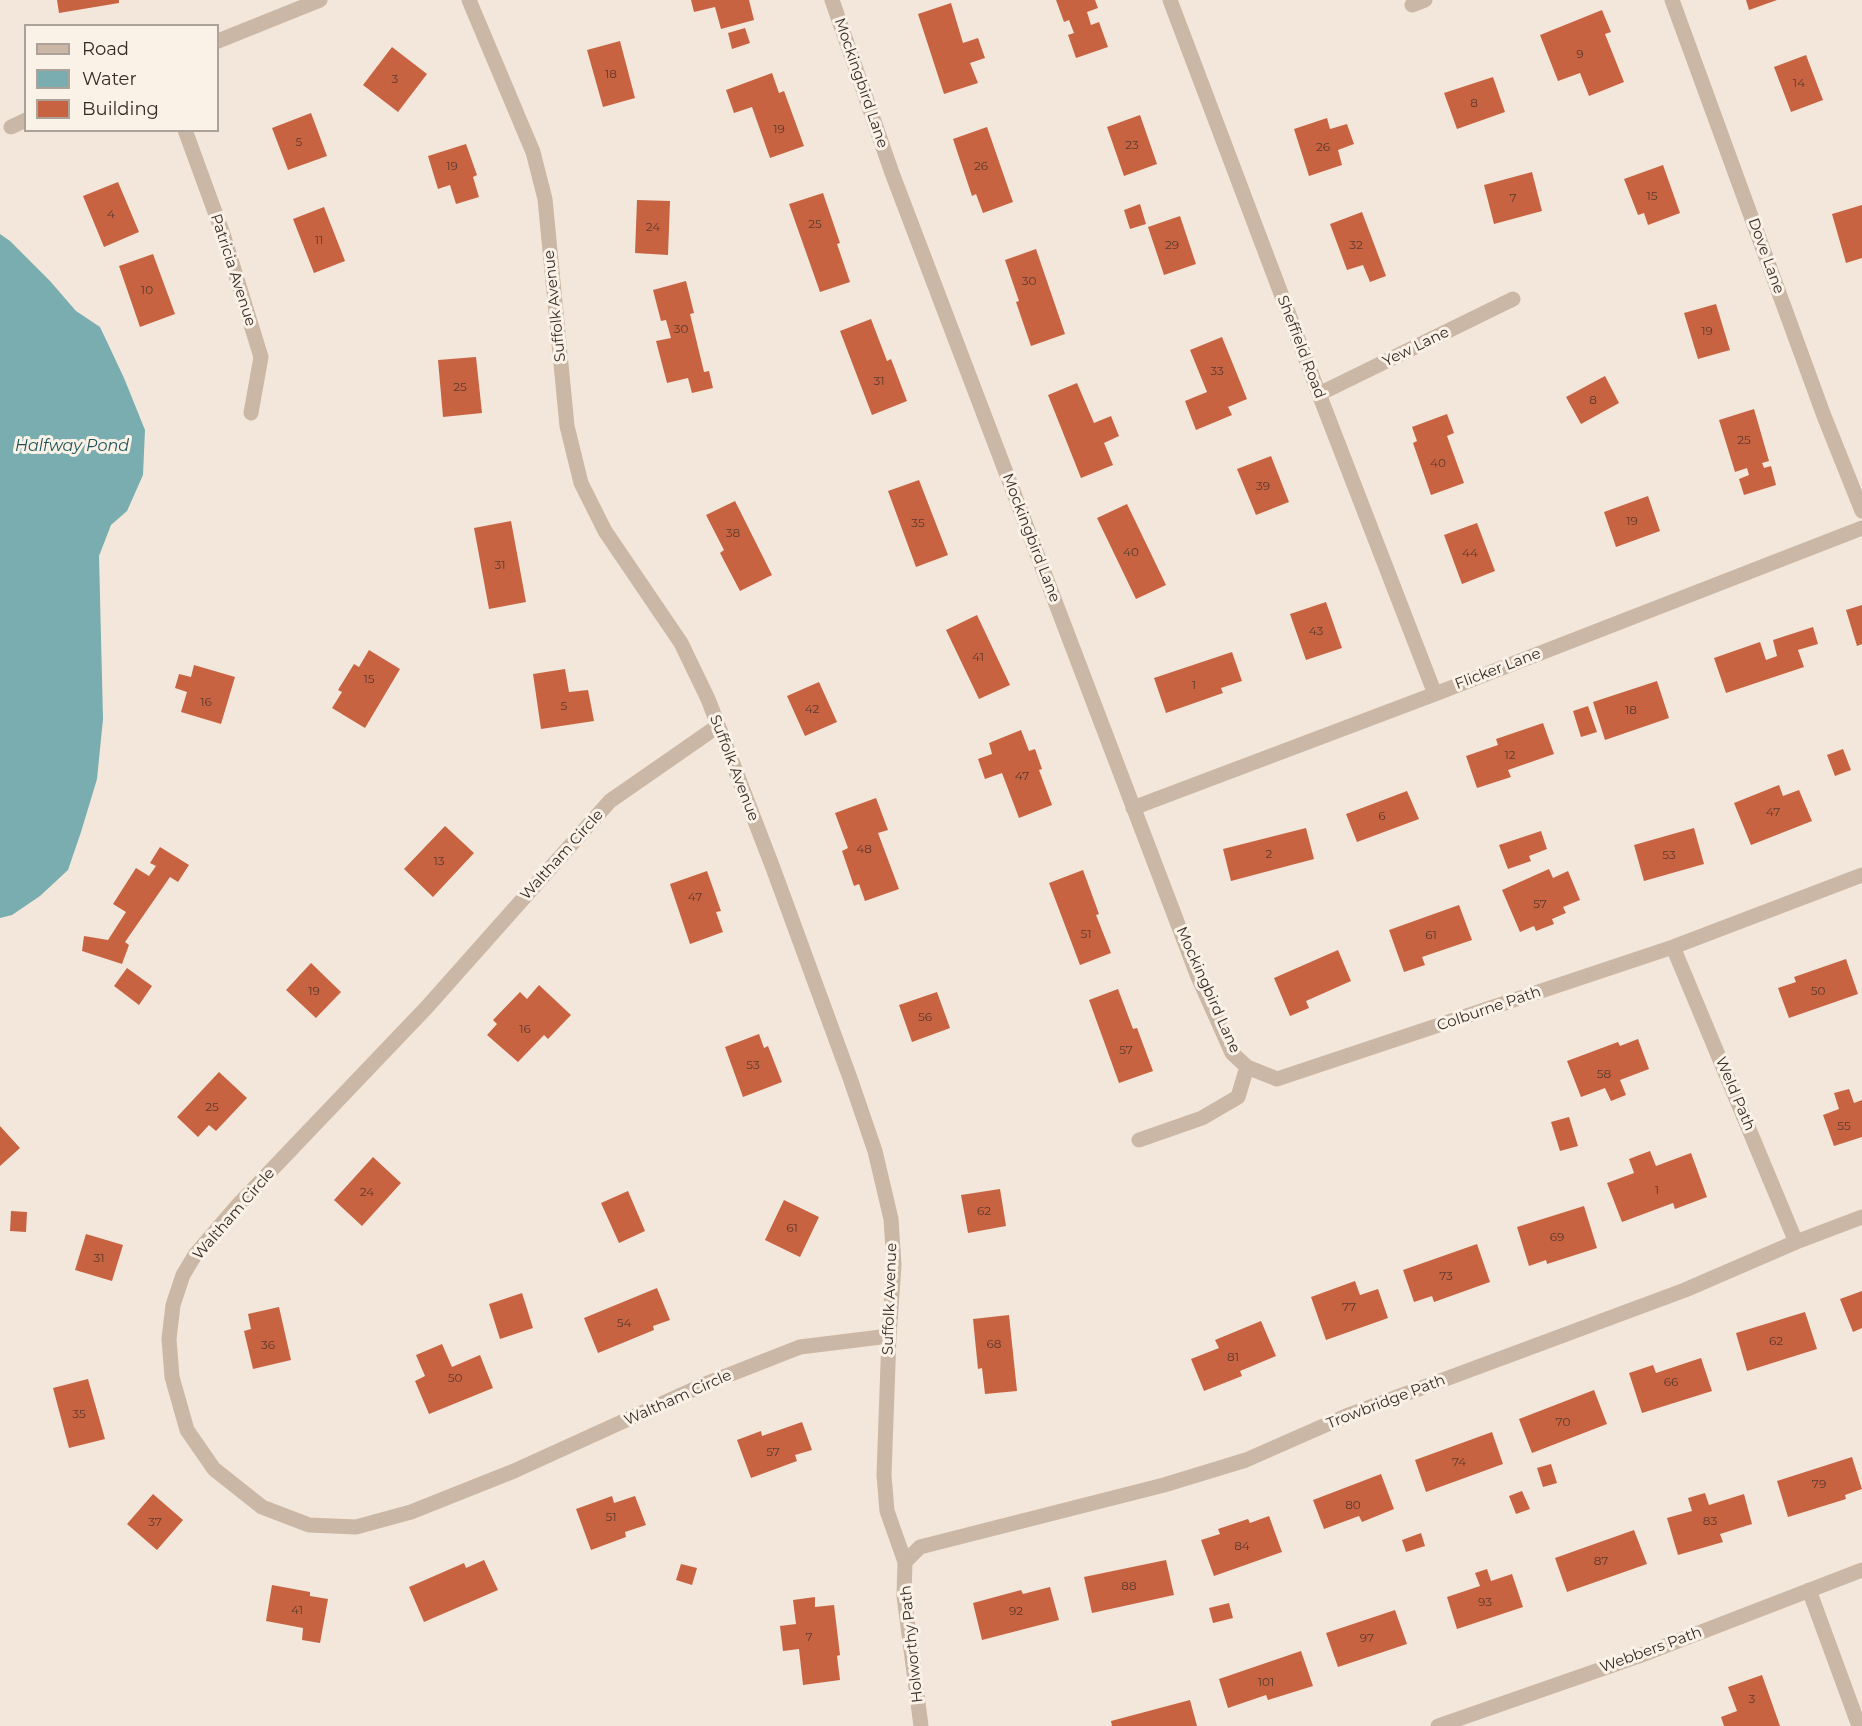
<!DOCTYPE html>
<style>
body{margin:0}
#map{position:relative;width:1862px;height:1726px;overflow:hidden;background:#f2e7da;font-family:Montserrat,sans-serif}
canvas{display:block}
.legend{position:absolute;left:24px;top:24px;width:195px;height:108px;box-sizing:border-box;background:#faf1e7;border:2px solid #aca29a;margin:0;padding:8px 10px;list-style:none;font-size:18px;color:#362c27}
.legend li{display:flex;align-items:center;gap:12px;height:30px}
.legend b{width:30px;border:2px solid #aca29a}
</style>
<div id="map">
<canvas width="1862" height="1726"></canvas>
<ul class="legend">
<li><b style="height:8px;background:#cab7a6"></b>Road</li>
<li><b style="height:16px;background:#79adb0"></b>Water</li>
<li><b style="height:16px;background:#c86342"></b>Building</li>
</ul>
</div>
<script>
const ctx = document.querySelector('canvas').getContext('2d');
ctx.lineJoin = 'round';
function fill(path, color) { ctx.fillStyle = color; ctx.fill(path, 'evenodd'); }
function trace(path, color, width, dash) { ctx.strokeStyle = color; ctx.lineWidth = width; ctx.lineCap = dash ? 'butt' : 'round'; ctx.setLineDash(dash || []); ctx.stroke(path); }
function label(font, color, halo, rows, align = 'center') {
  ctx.font = font + ' Montserrat,sans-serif'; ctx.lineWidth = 6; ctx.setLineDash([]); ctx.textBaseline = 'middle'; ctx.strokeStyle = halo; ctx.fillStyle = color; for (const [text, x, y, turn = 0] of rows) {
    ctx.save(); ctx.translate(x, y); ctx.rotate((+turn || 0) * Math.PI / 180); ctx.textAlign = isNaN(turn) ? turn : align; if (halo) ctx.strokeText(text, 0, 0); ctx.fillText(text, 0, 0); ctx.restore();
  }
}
fill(new Path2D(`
 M0,234L10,241L50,281L76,311L100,327L124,378L145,430L143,475L127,511L111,525L99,556L103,719L97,779L81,832L68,870L40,896L12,915L0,918Z`), '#79adb0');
fill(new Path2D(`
 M57,0H119V3L59,13Z
 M691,0H749L754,20L721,29L715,7L694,12Z
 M1056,0H1095L1098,8L1087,12L1091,25L1099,22L1108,47L1076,58L1068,35L1074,33L1069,20L1064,22Z
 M1746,0H1777L1749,10Z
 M951,3L963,43L978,38L985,58L970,63L978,83L944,94L918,14Z
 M1602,10L1611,32L1605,34L1624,82L1589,96L1580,73L1558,81L1540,35Z
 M745,28L750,43L732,49L728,33Z
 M620,41L635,98L603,107L587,50Z
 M392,47L427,74L398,112L363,85Z
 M1806,55L1823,100L1791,112L1774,67Z
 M772,73L779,93L784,91L804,146L770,158L752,107L734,113L726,90Z
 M1493,77L1505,112L1457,129L1444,93Z
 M311,113L327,156L288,170L272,128Z
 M1140,115L1157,164L1124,176L1107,127Z
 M1327,118L1330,129L1347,124L1354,144L1338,150L1342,165L1309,176L1294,129Z
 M987,127L1013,202L983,213L976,194L972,196L953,139Z
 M466,144L477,175L473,177L479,197L456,204L450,185L438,189L428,156Z
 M1663,165L1680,213L1648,225L1644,213L1638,215L1624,179Z
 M1532,172L1542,211L1494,224L1484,185Z
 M118,182L139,232L104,247L83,196Z
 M823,193L840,243L837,244L850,282L820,292L789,204Z
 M637,200L670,201L668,255L635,253Z
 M1140,204L1146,224L1130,229L1124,210Z
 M1862,205V258L1846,263L1832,214Z
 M324,207L345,261L314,273L293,219Z
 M1362,212L1386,276L1370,282L1363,265L1347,270L1330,224Z
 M1180,216L1196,264L1164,275L1148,227Z
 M1036,249L1065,334L1031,346L1016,302L1019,301L1005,260Z
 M153,254L175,314L140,327L119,266Z
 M686,281L694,313L690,314L704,372L709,371L713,388L692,393L688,378L667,383L656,341L671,338L666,320L661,321L653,290Z
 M1716,304L1730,350L1698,359L1684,313Z
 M871,319L887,361L891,359L907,401L872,415L840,331Z
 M1222,337L1247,399L1228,407L1232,415L1196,430L1185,401L1207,392L1190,350Z
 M476,357L482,413L443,417L438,360Z
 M1605,376L1619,403L1581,424L1566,397Z
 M1077,383L1094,423L1111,416L1119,436L1104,443L1113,465L1081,478L1048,395Z
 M1754,409L1769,461L1762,463L1764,468L1771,466L1776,485L1744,495L1739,479L1749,475L1747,468L1735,472L1719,420Z
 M1447,414L1454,433L1447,436L1464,483L1431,495L1413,443L1417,441L1412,427Z
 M1271,456L1289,502L1256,515L1237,469Z
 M919,480L948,555L916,567L888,491Z
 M1648,496L1660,531L1616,547L1604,512Z
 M735,501L772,575L740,591L720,553L724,550L706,515Z
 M1127,504L1166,585L1136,599L1097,518Z
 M511,521L526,602L489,609L474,528Z
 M1477,523L1495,571L1462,584L1444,535Z
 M1326,602L1342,648L1306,660L1290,614Z
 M1862,605V644L1857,646L1846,610Z
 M977,615L1010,685L979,699L946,630Z
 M1813,627L1818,644L1798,650L1804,667L1726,693L1714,658L1760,642L1766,660L1777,656L1773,640Z
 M369,650L400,669L365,728L332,708L342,692L338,690L354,664L359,667Z
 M1232,652L1242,681L1221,688L1223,693L1166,713L1154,678Z
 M194,665L235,677L221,724L181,712L187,692L175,688L179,674L191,677Z
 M565,669L569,692L588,690L594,721L541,729L533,674Z
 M1657,681L1669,718L1605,740L1593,702Z
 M819,682L837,722L805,736L787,696Z
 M1588,706L1597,732L1581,737L1573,711Z
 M1543,723L1554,754L1508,770L1511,777L1477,788L1466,756L1498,745L1496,739Z
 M1021,730L1029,751L1035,749L1042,769L1039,770L1052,805L1019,818L1002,773L985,779L978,759L992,754L989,743Z
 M1843,749L1851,770L1835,776L1827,755Z
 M1779,785L1783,796L1799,790L1812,821L1751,845L1734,803Z
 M1407,791L1419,819L1357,842L1346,814Z
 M876,798L888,830L878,833L899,889L865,901L859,884L854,886L842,851L848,848L835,813Z
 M445,826L474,853L433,897L404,869Z
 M1306,828L1314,859L1231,881L1223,849Z
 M1694,828L1704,864L1644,881L1634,845Z
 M1541,831L1547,849L1529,856L1531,861L1508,869L1499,845Z
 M160,847L189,865L178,882L170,877L125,942L129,945L122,964L82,951L84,936L108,940L126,912L113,904L136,868L149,876L156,866L150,863Z
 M1549,869L1553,878L1568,871L1580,900L1563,907L1566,913L1552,919L1554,924L1536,931L1534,926L1520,932L1502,890Z
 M1083,870L1099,914L1096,915L1111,953L1080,965L1049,883Z
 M707,871L721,911L716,912L723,932L690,944L670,884Z
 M1459,905L1472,940L1422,957L1425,965L1404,972L1389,930Z
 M1338,950L1351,981L1306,1001L1309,1008L1290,1016L1274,978Z
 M1846,959L1858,994L1789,1018L1778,988L1796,982L1794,977Z
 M311,963L341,992L316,1018L286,990Z
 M127,968L152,986L139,1005L114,986Z
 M539,985L571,1015L548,1039L544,1035L518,1062L487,1035L497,1024L493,1020L520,992L527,999Z
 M1118,989L1133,1029L1137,1028L1153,1071L1119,1083L1089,1000Z
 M937,992L950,1028L912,1042L899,1005Z
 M759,1034L764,1048L768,1046L782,1082L743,1097L725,1047Z
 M1638,1039L1649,1069L1620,1080L1626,1095L1611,1101L1605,1088L1581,1097L1567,1061L1618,1042L1620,1046Z
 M219,1072L247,1098L216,1131L209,1125L198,1137L177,1117Z
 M1849,1089L1854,1103L1862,1100V1137L1834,1146L1823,1115L1839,1109L1834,1093Z
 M1569,1117L1578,1146L1560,1151L1551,1122Z
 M0,1126L20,1148L0,1166Z
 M1650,1151L1656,1166L1691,1153L1707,1197L1675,1209L1673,1203L1622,1222L1607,1183L1634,1173L1629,1159Z
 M373,1157L401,1183L362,1226L334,1200Z
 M1000,1189L1006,1226L968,1233L961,1195Z
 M628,1191L645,1231L619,1243L601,1203Z
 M784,1200L819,1217L800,1257L765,1240Z
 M1584,1206L1597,1248L1547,1264L1546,1260L1529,1266L1517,1227Z
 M11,1211L27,1212L26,1232L10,1231Z
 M86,1234L123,1245L112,1281L75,1270Z
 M1477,1244L1490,1282L1434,1302L1432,1296L1414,1302L1403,1270Z
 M1355,1281L1360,1295L1378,1289L1388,1318L1326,1340L1311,1297Z
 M657,1288L670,1320L653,1326L654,1330L598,1353L584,1318Z
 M1862,1291V1328L1853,1332L1840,1299Z
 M522,1293L533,1328L500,1339L489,1304Z
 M279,1307L291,1360L253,1369L244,1331L251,1329L248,1314Z
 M1805,1312L1817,1349L1747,1371L1736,1333Z
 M1009,1315L1017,1391L985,1394L982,1368L978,1369L973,1319Z
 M1261,1321L1276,1356L1240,1371L1242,1376L1204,1391L1191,1359L1219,1348L1215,1340Z
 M442,1344L452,1367L480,1355L493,1388L429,1414L415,1381L425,1376L416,1355Z
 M1701,1358L1712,1391L1642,1413L1629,1373L1653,1365L1656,1373Z
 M88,1379L105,1439L69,1448L53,1388Z
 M1594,1390L1607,1424L1532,1453L1519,1419Z
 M802,1422L812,1450L795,1455L797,1461L751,1478L737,1440L761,1431L762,1436Z
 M1492,1432L1503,1464L1426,1492L1415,1460Z
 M1852,1457L1862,1489L1845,1495L1846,1499L1788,1517L1777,1481Z
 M1551,1464L1557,1483L1543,1487L1537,1468Z
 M1381,1474L1394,1509L1362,1522L1359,1516L1324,1529L1313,1500Z
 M1522,1491L1530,1509L1516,1514L1509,1496Z
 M1705,1493L1709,1505L1744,1494L1752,1524L1720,1534L1723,1542L1678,1555L1667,1518L1692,1511L1688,1498Z
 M153,1494L183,1520L157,1550L127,1524Z
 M612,1496L614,1503L635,1496L646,1525L625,1532L626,1537L591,1550L576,1509Z
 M1269,1516L1282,1552L1214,1576L1201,1540L1220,1534L1218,1529L1248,1519L1250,1523Z
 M1634,1530L1647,1564L1567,1592L1555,1558Z
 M1421,1533L1425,1546L1406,1552L1402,1540Z
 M484,1560L498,1590L424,1622L409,1587L464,1563L466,1568Z
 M1166,1560L1174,1595L1092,1613L1084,1577Z
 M681,1564L697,1568L692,1585L676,1580Z
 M1487,1569L1491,1581L1512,1574L1523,1607L1457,1629L1447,1597L1480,1586L1475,1573Z
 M272,1585L310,1592V1596L328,1599L320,1643L302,1640L303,1628L266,1621Z
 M1050,1587L1059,1620L982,1640L973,1603L1021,1590L1023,1594Z
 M815,1597V1607L834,1605L840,1655L837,1656L840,1680L803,1685L799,1649L783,1651L780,1626L796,1624L793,1600Z
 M1229,1603L1233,1618L1213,1623L1209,1608Z
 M1395,1610L1407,1644L1338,1667L1326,1633Z
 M1301,1651L1313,1686L1268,1700L1266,1695L1228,1708L1219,1679Z
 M1762,1675L1780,1726H1724L1721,1717L1737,1711L1728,1687Z
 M1190,1700L1197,1726H1112L1111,1721Z`), '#c86342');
trace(new Path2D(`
 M469,0L533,152L545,199L567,426L581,483L605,531L681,643L708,699L773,868L850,1078L875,1151L891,1219L894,1265L889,1336L884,1475L887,1511L905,1562L904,1596L921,1726
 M832,0L892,173L1198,977L1232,1053L1247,1067
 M1170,0L1319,394L1435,694
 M1672,0L1824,416L1862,511
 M1412,5L1425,0
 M218,41L320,0
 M11,127L26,120
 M185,130L223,234L261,357L251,413
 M1319,394L1513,299
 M718,726L610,801L427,1007L238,1205L195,1255L183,1275L173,1305L169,1339L172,1377L187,1430L214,1469L262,1507L309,1525L356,1527L411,1512L514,1471L703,1385L800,1347L889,1336
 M1133,808L1435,694L1862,528
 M1673,947L1796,1242
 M1139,1140L1202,1118L1238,1097L1247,1067L1277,1079L1673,947L1862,875
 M905,1562L920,1547L1164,1485L1246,1460L1346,1416L1685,1290L1796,1242L1862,1217
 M1809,1590L1859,1726
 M1438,1726L1639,1656L1862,1570`), '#cab7a6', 15);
label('12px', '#5a3a2e', null, [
 ["9",1580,54],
 ["18",611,74],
 ["3",395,79],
 ["14",1799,83],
 ["8",1474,103],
 ["19",779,129],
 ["5",299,142],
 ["23",1132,145],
 ["26",1323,147],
 ["19",452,166],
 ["26",981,166],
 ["15",1652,196],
 ["7",1513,198],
 ["4",111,214],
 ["25",815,224],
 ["24",653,227],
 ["11",319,240],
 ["29",1172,245],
 ["32",1356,245],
 ["30",1029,281],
 ["10",147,290],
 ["30",681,329],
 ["19",1707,331],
 ["33",1217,371],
 ["31",879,381],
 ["25",460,387],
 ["8",1593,400],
 ["25",1744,440],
 ["40",1438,463],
 ["39",1263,486],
 ["19",1632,521],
 ["35",918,523],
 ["38",733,533],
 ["40",1131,552],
 ["44",1470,553],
 ["31",500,565],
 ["43",1316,631],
 ["41",978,657],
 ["15",369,679],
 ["1",1194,685],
 ["16",206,702],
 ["5",564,706],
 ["42",812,709],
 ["18",1631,710],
 ["12",1510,755],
 ["47",1022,776],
 ["47",1773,812],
 ["6",1382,816],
 ["48",864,849],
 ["2",1269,854],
 ["53",1669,855],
 ["13",439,861],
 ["47",695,897],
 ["57",1540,904],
 ["51",1086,934],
 ["61",1431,935],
 ["19",314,991],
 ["50",1818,991],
 ["56",925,1017],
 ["16",525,1029],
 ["57",1126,1050],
 ["53",753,1065],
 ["58",1604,1074],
 ["25",212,1107],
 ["55",1844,1126],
 ["1",1657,1190],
 ["24",367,1192],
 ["62",984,1211],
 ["61",792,1228],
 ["69",1557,1237],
 ["31",99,1258],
 ["73",1446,1276],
 ["77",1349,1307],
 ["54",624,1323],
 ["62",1776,1341],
 ["68",994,1344],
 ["36",268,1345],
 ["81",1233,1357],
 ["50",455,1378],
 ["66",1671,1382],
 ["35",79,1414],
 ["70",1563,1422],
 ["57",773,1452],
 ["74",1459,1462],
 ["79",1819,1484],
 ["80",1353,1505],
 ["51",611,1517],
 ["83",1710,1521],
 ["37",155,1522],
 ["84",1242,1546],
 ["87",1601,1561],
 ["88",1129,1586],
 ["93",1485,1602],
 ["41",297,1610],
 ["92",1016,1611],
 ["7",809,1637],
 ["97",1367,1638],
 ["101",1266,1682],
 ["3",1752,1699]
]);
label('15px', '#362c27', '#faf1e7', [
 ["Mockingbird Lane",861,83,71],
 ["Dove Lane",1766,256,70],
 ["Patricia Avenue",233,270,72],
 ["Suffolk Avenue",555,306,-96],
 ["Sheffield Road",1301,347,69],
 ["Yew Lane",1416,347,-26],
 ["Mockingbird Lane",1031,538,69],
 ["Flicker Lane",1498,669,-21],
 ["Suffolk Avenue",734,768,69],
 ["Waltham Circle",562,855,-48],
 ["Mockingbird Lane",1208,990,66],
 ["Colburne Path",1489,1009,-19],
 ["Weld Path",1735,1094,67],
 ["Waltham Circle",234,1214,-49],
 ["Suffolk Avenue",890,1299,-88],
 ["Waltham Circle",678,1398,-24],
 ["Trowbridge Path",1386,1402,-21],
 ["Holworthy Path",912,1644,-96],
 ["Webbers Path",1651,1650,-20]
]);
label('italic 16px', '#1c5559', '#faf1e7', [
 ["Halfway Pond",72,446]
]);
</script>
